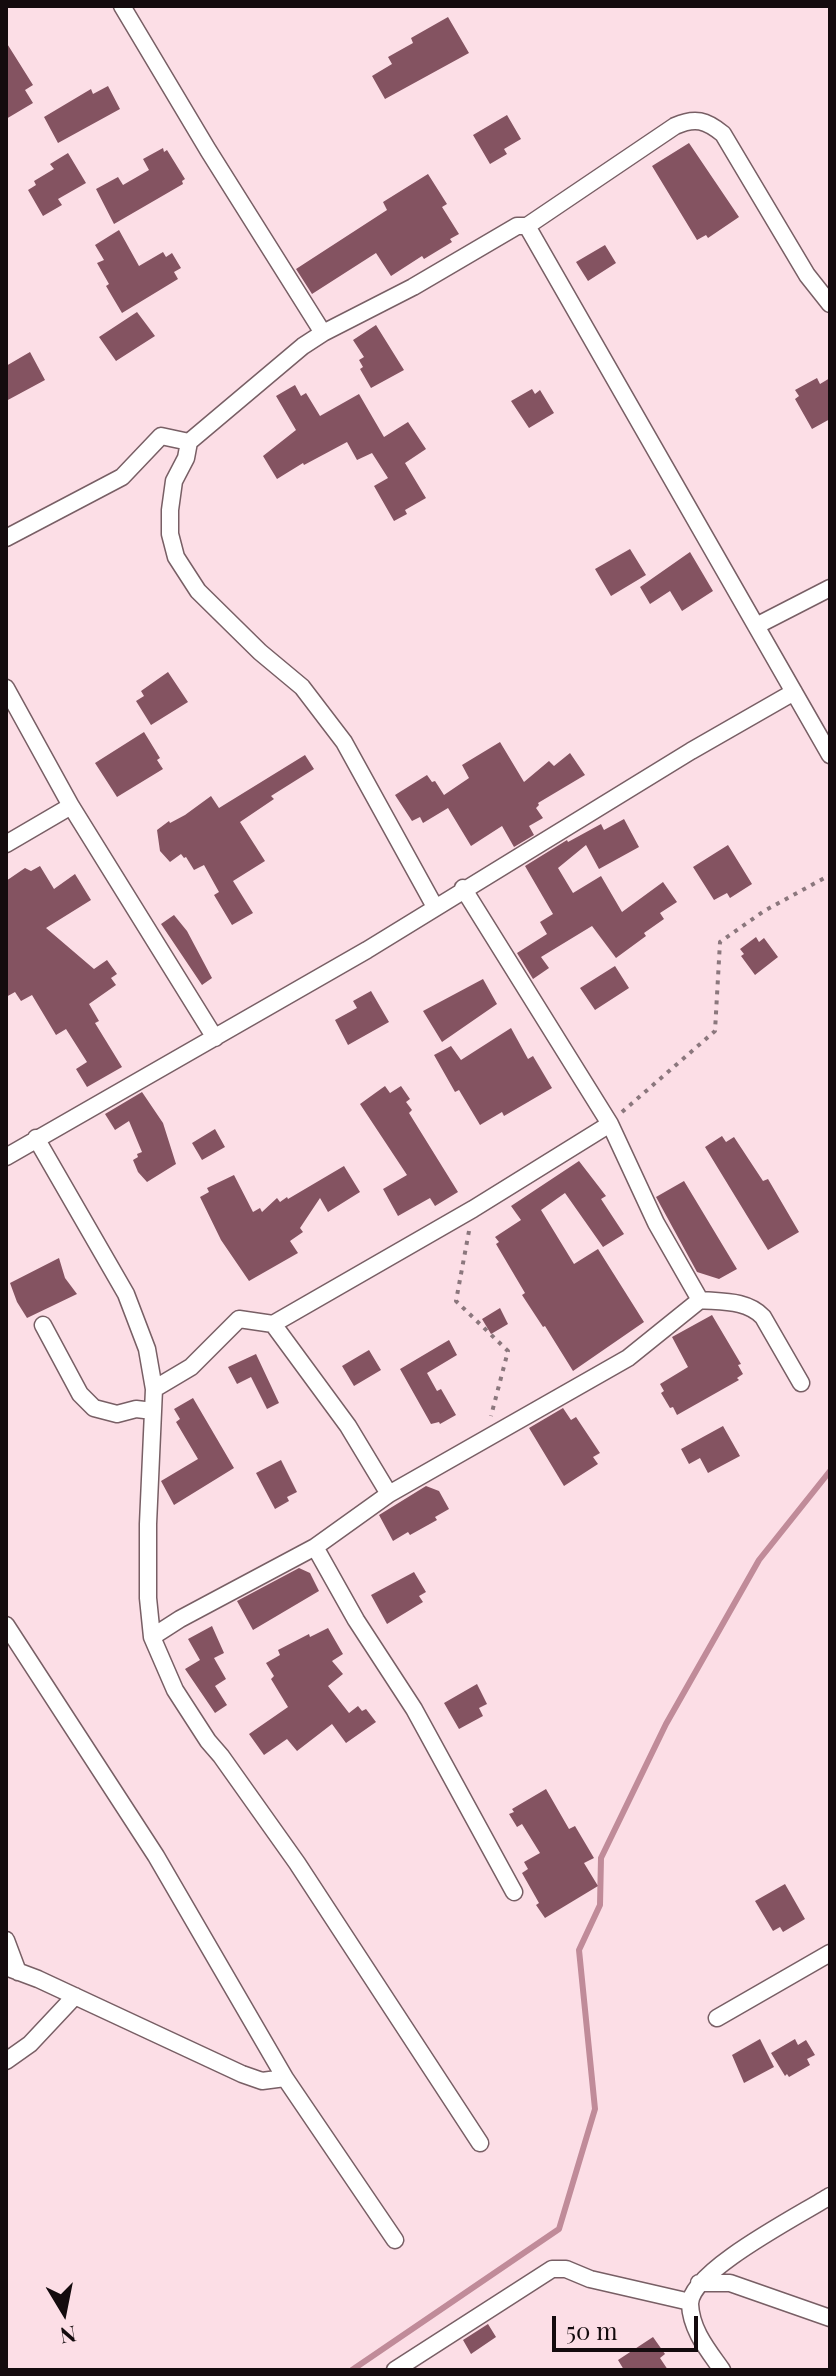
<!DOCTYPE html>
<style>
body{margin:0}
#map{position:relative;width:836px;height:2376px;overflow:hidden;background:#fcdee6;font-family:"Playfair Display",serif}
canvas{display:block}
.frame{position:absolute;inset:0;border:8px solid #140b0e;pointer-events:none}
.north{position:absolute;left:24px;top:2272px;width:80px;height:80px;-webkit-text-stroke:6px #fcdee6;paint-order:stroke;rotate:170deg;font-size:22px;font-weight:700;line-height:32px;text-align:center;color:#140b0e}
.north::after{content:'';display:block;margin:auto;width:28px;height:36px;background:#140b0e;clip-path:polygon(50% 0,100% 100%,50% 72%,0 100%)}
.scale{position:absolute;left:552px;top:2316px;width:146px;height:36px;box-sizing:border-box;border:4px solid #140b0e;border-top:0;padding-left:10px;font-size:24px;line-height:28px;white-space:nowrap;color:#140b0e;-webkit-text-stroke:6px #fcdee6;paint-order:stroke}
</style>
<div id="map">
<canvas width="836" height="2376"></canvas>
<div class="frame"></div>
<div class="north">N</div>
<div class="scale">50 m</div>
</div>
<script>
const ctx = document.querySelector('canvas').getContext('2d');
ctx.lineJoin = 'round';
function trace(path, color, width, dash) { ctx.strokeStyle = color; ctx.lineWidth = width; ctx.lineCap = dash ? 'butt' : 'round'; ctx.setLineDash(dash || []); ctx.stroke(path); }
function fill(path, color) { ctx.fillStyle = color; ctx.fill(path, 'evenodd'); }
trace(new Path2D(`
 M352,2370L559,2229L595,2109L579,1950L600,1905L601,1858L666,1724L759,1560L830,1471`), '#c08b99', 6);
fill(new Path2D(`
 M448,17L469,53L385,99L372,76L392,64L388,57L413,43L411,38Z
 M6,42L33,85L25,90L33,103L6,119Z
 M108,86L120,109L58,143L44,117L91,89L93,94Z
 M507,115L521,139L504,149L507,154L490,164L473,135Z
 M689,143L739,217L708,238L706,235L697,240L652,166Z
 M163,148L164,152L167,150L185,179L182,181L183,184L114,224L96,189L118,177L123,185L149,170L143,159Z
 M68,153L86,183L58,199L62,205L43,216L28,190L36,185L34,181L54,169L50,164Z
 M428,174L447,204L442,207L459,234L450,239L452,242L424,259L422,256L391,276L376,253L312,294L296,269L387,210L383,202Z
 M119,230L139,266L163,252L166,257L172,253L181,268L174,272L178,279L122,313L106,286L109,284L97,263L104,260L95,245Z
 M605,245L616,263L588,281L576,262Z
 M137,312L155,336L116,361L99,337Z
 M376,325L404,370L371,388L360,369L363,367L359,360L364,357L353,340Z
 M30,352L45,380L6,401V366Z
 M817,378L820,384L830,378V419L812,429L795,399L799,396L795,390Z
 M295,385L301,396L306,393L320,416L359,394L384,437L408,422L426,449L405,463L426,498L405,510L407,514L394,521L374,486L388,478L372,453L357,460L347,442L304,465L303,463L277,479L263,456L296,430L276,396Z
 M532,389L535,394L540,390L554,413L529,428L511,401Z
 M630,549L646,575L611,596L595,569Z
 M690,552L713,591L682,611L670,591L650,604L640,587Z
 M168,672L188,702L151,725L136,701L144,696L141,691Z
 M144,732L160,758L157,760L163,769L117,797L95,763Z
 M500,742L524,782L549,761L554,766L570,753L585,775L538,803L539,805L536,808L543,818L529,826L534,835L514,847L502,826L471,846L448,808L423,823L420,817L412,821L395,795L427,775L432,782L435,781L444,795L469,778L462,765Z
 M305,755L314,769L271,796L274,799L240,822L265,861L233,881L253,913L232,925L214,895L219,892L204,865L194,870L186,857L184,858L181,854L170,862L160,851L157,830L169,821L170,823L185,815L211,796L219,808Z
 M624,819L639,847L599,869L586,845L558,868L573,893L601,876L622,912L663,882L677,902L660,913L664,919L644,933L646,936L616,958L592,926L541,957L549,968L533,979L517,953L547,934L540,922L553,914L525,866L567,840L568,842L601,824L604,830Z
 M728,845L752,884L730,898L727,893L714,900L693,867Z
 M40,866L54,889L75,874L91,900L46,928L94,969L107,960L117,974L111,978L116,985L89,1004L99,1021L95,1023L122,1067L87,1087L76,1069L87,1062L66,1029L56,1035L32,995L21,1001L15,992L6,997V881L25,868L31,871Z
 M174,915L187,931L212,978L202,985L161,924Z
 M756,937L759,942L764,938L778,957L755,975L741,956L744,954L740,949Z
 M615,966L629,988L595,1010L580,988Z
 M483,979L497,1004L442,1042L423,1011Z
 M371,991L389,1022L348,1045L335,1020L357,1008L353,1001Z
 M511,1028L528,1059L533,1056L552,1088L504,1116L502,1112L480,1125L459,1090L455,1092L434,1055L451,1046L461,1060Z
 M385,1086L390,1093L401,1086L410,1099L406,1102L412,1110L409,1113L458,1192L435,1206L430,1198L398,1216L383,1189L407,1175L360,1104Z
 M142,1092L163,1123L176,1164L147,1182L138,1172L133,1160L138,1157L137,1154L142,1152L129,1121L115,1130L105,1114Z
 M215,1129L225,1147L202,1160L192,1143Z
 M722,1136L726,1142L734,1137L763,1181L768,1179L799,1232L768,1250L705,1147Z
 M579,1161L606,1196L601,1199L624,1234L603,1247L565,1193L541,1210L574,1264L598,1249L644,1322L573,1371L545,1326L543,1327L522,1295L525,1293L496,1244L499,1242L495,1237L521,1220L511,1206Z
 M344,1166L360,1192L328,1212L320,1198L300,1228L303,1232L290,1241L298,1253L249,1281L221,1240L200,1197L209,1192L207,1188L234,1175L253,1212L260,1208L262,1212L277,1198L280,1202L287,1197L288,1199Z
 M684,1181L737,1269L719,1279L697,1272L656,1197Z
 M59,1258L65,1278L77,1294L27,1318L17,1302L10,1283Z
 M500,1308L508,1324L491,1334L482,1319Z
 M712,1315L741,1364L738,1365L743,1374L737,1378L739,1380L677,1415L673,1407L670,1408L661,1393L664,1391L660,1384L688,1367L672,1337Z
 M449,1340L457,1355L427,1373L437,1391L441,1389L456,1415L440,1424L439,1422L431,1424L400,1369Z
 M369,1350L381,1370L354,1386L342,1366Z
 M256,1354L279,1403L267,1409L251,1377L237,1384L228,1367Z
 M193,1398L234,1468L174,1505L161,1481L198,1459L176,1422L180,1419L174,1409Z
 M563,1408L571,1420L576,1417L600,1453L593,1457L598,1464L564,1486L529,1428Z
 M723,1426L740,1456L708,1473L700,1458L689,1464L681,1449Z
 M281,1460L297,1492L287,1497L289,1501L275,1509L256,1473Z
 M426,1486L439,1491L449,1509L435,1517L437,1520L410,1535L408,1532L393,1541L379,1515Z
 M299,1568L310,1573L319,1591L253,1630L237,1601Z
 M414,1572L426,1592L419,1596L423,1602L387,1624L371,1595Z
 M212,1626L224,1653L214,1658L226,1679L215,1686L227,1705L215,1713L185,1669L200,1660L188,1639Z
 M328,1628L343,1654L332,1661L343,1674L328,1686L349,1713L358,1706L362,1711L366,1709L376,1722L346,1743L332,1724L297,1751L287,1739L264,1755L249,1734L288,1707L271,1679L274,1676L266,1663L280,1655L278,1650L309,1634L310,1637Z
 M477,1684L487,1704L479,1708L483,1716L459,1729L444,1703Z
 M546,1789L569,1829L575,1826L594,1858L584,1863L598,1886L545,1918L536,1905L539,1903L522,1873L528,1869L524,1862L540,1853L522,1824L517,1827L509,1814L514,1812L512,1809Z
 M785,1884L805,1919L783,1932L780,1927L773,1931L755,1901Z
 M760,2039L774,2067L744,2083L732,2055Z
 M795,2039L798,2045L806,2040L815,2055L807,2059L810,2065L789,2077L787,2074L785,2076L771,2053Z
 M488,2324L496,2337L471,2354L463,2340Z
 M653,2337L665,2354L660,2358L668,2370H624L618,2360Z`), '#845361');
const minor = new Path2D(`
 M122,6L208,150L323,333L413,287L517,226H527L830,755
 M527,226L675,126C695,117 706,120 723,134L807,275L830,304
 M323,333L303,346L189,442L186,458L174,481L170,510V534L176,557L198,591L260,652L302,687L344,742L435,907
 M6,538L122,477L161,436L189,442
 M756,626L830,588
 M6,688L71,806L215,1038
 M6,844L71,806
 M36,1138L126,1294L147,1349L154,1389L148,1524V1598L152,1637L175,1690L208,1741L221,1756L297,1863L480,2143
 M6,1157L367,950L691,751L794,692
 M700,1300C722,1302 747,1300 763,1317L801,1383
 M273,1324L348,1426L389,1494L628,1358L700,1300L656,1223L610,1124L463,888
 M43,1325L80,1394L94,1408L117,1414L136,1409L153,1411
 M154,1389L191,1367L239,1319L273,1324L473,1209L610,1124
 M315,1547L356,1620L414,1709L514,1892
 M6,1625L156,1856L285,2078
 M152,1637L180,1619L315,1547L389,1494
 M6,1940L18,1972
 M6,1967L38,1979L242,2074L262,2081L285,2078L395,2240
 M717,2018L830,1953
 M6,2061L30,2044L75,1996
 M699,2283H730L830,2318
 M395,2370L552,2269H566L590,2279L690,2302
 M722,2370C708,2350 691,2330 690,2304C690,2271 802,2214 830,2196`);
trace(minor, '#785f65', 19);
trace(new Path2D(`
 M622,1112L715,1031L720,942L764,911L830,875
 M469,1231L456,1301L508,1351L491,1416`), '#8b777d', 4, [4, 6]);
trace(minor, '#fff', 16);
</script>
